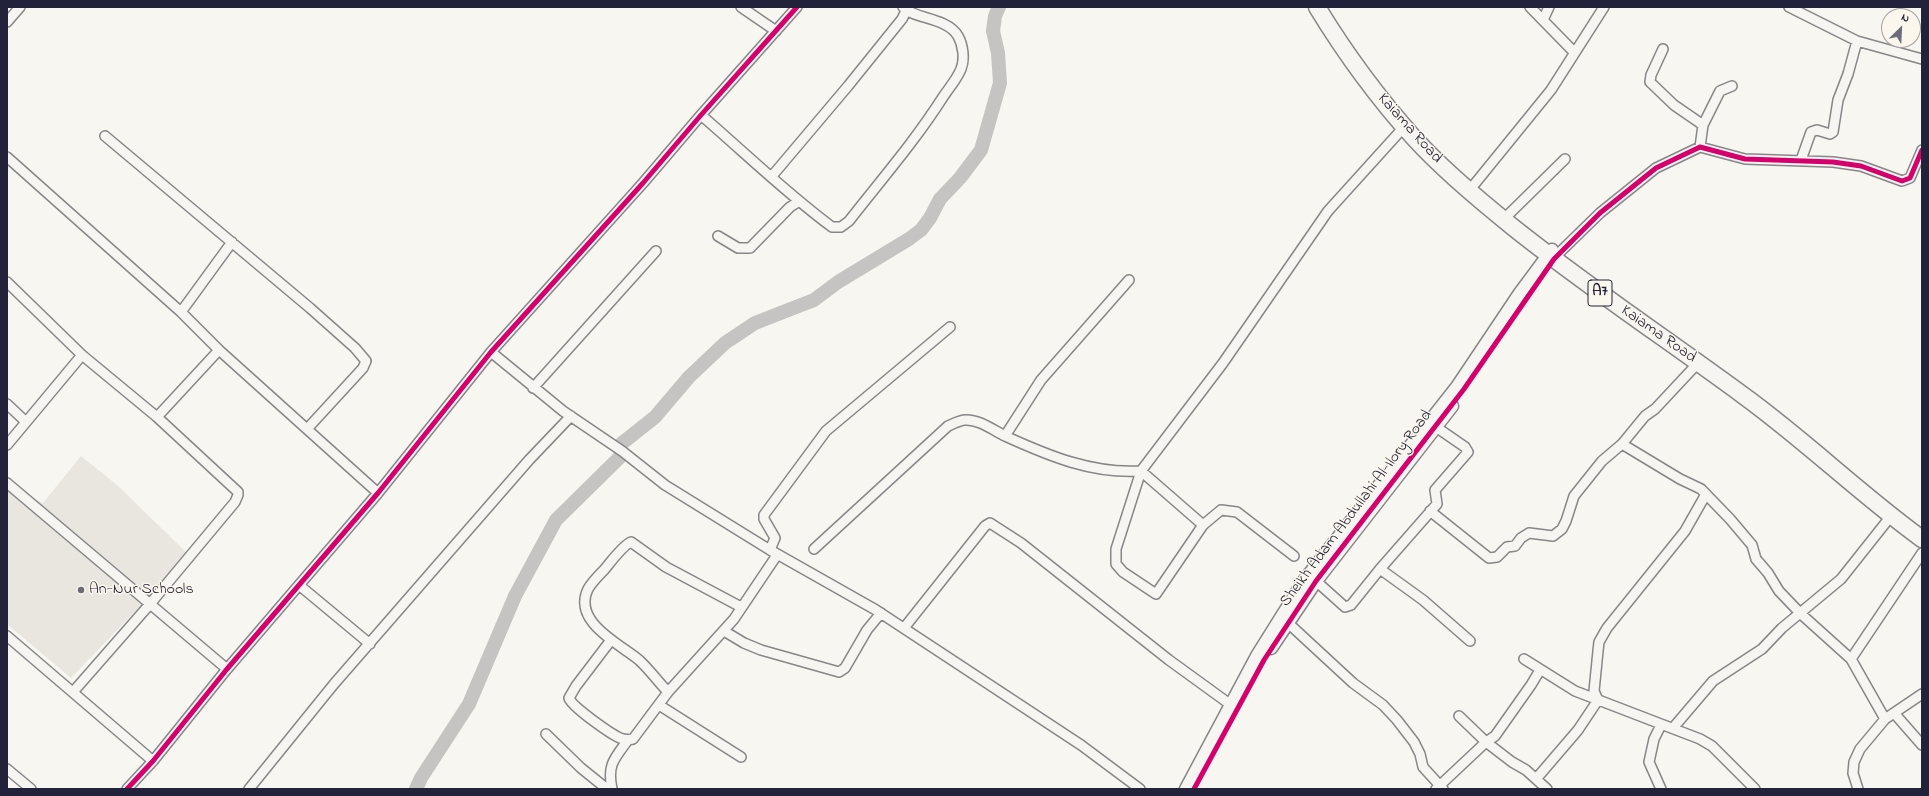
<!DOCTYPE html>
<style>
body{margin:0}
#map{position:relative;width:1929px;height:796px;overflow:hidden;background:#f8f6f0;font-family:"Indie Flower",sans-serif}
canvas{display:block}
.frame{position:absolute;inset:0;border:8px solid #22223b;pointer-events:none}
.north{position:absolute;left:1881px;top:8px;width:40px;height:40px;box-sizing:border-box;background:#fbf7ec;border:1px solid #a4a2a5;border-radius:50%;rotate:24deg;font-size:11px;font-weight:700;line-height:16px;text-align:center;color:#22223b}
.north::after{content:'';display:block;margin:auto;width:14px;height:18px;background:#6d6c7a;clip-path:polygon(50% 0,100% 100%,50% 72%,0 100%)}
</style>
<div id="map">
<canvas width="1929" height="796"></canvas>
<div class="frame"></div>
<div class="north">N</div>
</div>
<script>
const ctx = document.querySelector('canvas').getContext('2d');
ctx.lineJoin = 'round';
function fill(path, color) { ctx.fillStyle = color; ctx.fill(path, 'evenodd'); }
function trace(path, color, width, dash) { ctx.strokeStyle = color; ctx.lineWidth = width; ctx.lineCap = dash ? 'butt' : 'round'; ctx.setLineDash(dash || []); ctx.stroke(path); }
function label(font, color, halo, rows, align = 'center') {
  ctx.font = font + ' "Indie Flower",sans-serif'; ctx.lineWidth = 3; ctx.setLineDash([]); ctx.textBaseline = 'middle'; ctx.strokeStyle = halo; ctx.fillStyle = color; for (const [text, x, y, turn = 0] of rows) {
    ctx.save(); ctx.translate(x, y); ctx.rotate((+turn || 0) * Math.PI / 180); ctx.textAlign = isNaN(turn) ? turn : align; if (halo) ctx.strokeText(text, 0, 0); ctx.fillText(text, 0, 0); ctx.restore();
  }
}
fill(new Path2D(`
 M81,456L117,485L189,555L71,678L7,624V485L43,503Z`), '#e9e6e0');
trace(new Path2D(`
 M416,789L421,778L469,704L515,596L556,520L620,457L621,444L655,417L689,377L725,343L755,323L814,300L838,282L909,239L921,230L930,218L940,199L960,178L981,150L1000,83L998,53L993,31L995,16L999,7`), '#c6c4c3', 14);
const minor = new Path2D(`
 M741,7L776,31
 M1530,7L1574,52
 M1789,7L1857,41L1922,59
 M1543,20L1549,7
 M7,22L20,7
 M1663,49L1651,75L1650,82L1674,105L1703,125
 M701,115C744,152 786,193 832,227H841L849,221C881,180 915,141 943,97C949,88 957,79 961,69C965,59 963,45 958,36C947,17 913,19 903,7
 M105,136L310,308L355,348L366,361L363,368L307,429
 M1700,147L1703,125L1720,91L1732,86
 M7,157L181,312L219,350L378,493
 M1801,160L1811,132L1817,130L1830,134L1833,132L1838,100L1848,74L1857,41
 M772,176L848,86L902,19L906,11
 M1473,186L1551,90L1604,7
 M1508,215L1565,159
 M718,236L738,248H750L790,207L798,202
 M1558,254L1600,213L1656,168L1700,147L1745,159L1833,162L1861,166L1902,181L1910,178L1922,150
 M7,282L82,355L157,417L238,492V495L235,502L150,604L73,692
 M181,312L232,242
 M491,352L563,411L622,451L665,485L770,550L876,610L1081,745L1140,789
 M533,388L656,251
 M7,404L25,421
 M157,417L219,350
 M1005,436L1041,380L1129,280
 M1622,444L1680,479L1701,489L1730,519L1752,545L1756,559L1768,573L1779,591L1801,614L1851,659L1885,719
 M7,445L82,355
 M7,483L227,669
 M1430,511L1489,558L1497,557L1507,547L1515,546L1521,538L1529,533L1553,536L1562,529L1566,521L1574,496L1602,461L1622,444L1645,416L1655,409L1698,363
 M1203,525L1156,594L1123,572L1116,564V549L1141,471L1223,363L1328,211L1404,127
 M814,549L948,426C953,424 960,420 965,420C979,419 993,430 1005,436C1049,456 1092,474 1141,471L1203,525L1221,510L1237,512L1294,556
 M770,550L775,538L764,519V515L826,431L950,327
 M1380,569L1423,600L1470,641
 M1316,581L1345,607L1351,605L1380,569L1437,504L1435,490L1468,452L1465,447L1436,427
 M299,585L370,644
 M1287,622L1353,683L1383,705L1397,720L1414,742L1420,754L1423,767L1443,789
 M904,628L985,526L990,523L1021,543L1169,660L1231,705
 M724,631L744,643L761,650L839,672L845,668L867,630L881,613
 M7,636L153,761
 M611,640L576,686L569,698C572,707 611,734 620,738C625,740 628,740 633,739L668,692L734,619L777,555
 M1524,659L1575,691L1700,739L1712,746L1755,789
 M1851,659L1922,553
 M668,692C658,682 650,670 639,660C620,644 572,622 588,589C592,582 598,576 604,570C610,563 623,545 631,542L666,567L741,607
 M659,705L741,757
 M1894,713L1922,745
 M1459,716L1486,742L1512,762L1526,770L1547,789
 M1673,728L1713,681L1762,649L1782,628L1841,579L1891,516
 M546,734L581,768L607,789
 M7,769L31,789
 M1536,779L1578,730L1598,700L1594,691L1598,651L1599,642L1607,628L1685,531L1706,494
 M127,789L153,761L227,669L378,493L491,352L643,183L701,115L797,7
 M249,789L334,684L529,460L571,416
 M612,789C607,765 614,759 628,740
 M1436,789L1486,742L1495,736L1531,685L1540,670
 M1661,789L1649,762L1654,739L1661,725
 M1858,789L1853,773L1854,762L1860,749L1885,719L1922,694`);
const tertiary = new Path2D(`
 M1271,648L1316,581L1452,406
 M1186,789L1257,656L1304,581L1457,387L1520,293L1552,250`);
const trunk = new Path2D(`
 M1317,7C1345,53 1378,98 1414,138C1444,171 1479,200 1514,228C1588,287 1668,340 1744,396C1806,441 1860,494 1922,539`);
trace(minor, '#878688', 12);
trace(tertiary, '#878688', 15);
trace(trunk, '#878688', 19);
trace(minor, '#f6f5f1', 9);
trace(tertiary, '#f6f5f1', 12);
trace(trunk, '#f6f5f1', 16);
trace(new Path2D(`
 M127,789L153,761L227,669L378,493L491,352L643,183L701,115L797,7
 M1194,789L1264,660L1316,581L1464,389L1554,259L1600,213L1656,168L1700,147L1745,159L1833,162L1861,166L1902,181L1910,178L1922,150`), '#d6006c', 5);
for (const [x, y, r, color] of [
 [81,590,4,"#6d6c7a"]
]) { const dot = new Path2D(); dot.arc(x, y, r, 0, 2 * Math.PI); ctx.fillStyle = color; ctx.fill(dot); trace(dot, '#fbf7ec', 1.5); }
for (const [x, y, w] of [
 [1600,293,24]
]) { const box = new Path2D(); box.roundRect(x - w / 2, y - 13, w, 26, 3); ctx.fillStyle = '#fbf7ec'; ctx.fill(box); trace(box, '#22223b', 1); }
label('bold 15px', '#22223b', null, [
 ["A7",1600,293]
]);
label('16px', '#22223b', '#fbf7ec', [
 ["Kaiama Road",1409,129,48],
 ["Kaiama Road",1658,335,35],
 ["Sheikh Adam Abdullahi Al-Ilory Road",1357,509,-53]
]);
label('16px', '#22223b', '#fbf7ec', [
 ["An-Nur Schools",89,590]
], 'left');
</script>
